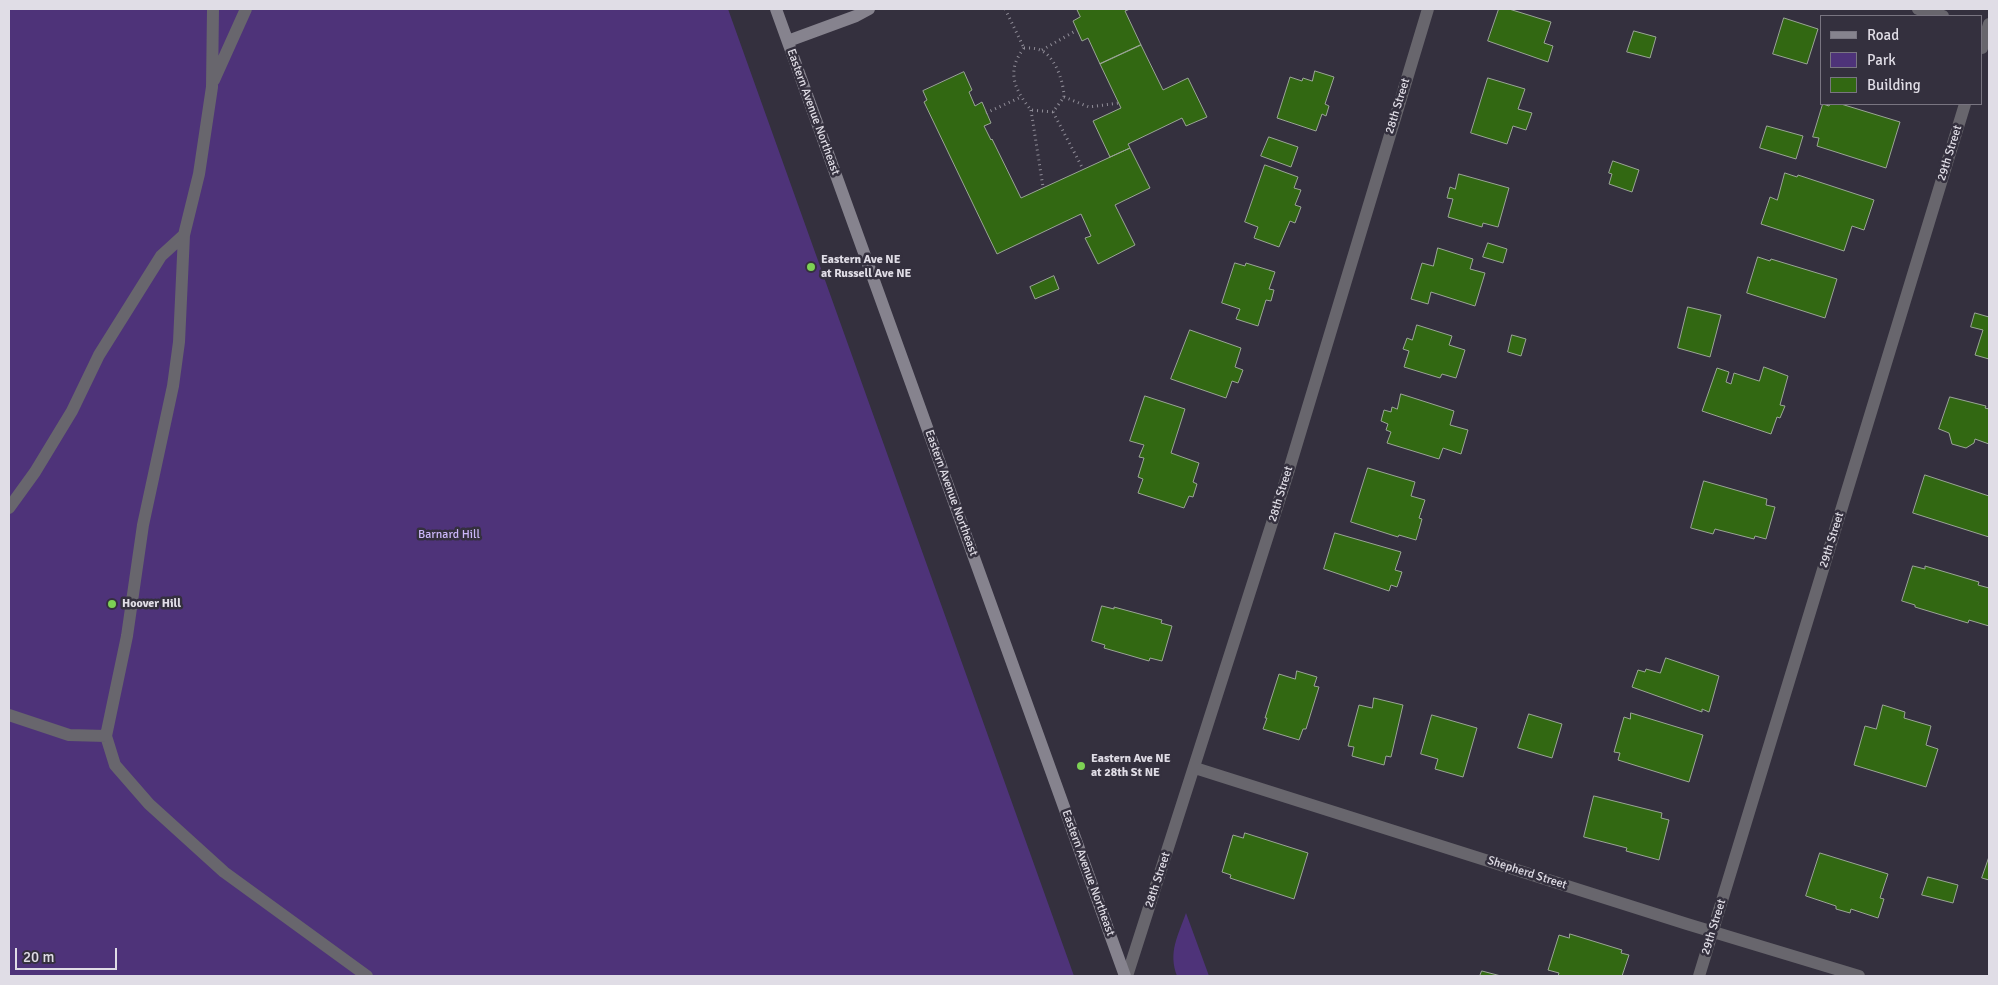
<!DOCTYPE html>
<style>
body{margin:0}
#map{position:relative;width:1998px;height:985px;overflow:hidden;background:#34303e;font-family:Signika,sans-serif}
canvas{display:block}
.frame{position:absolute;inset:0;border:10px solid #e0dde6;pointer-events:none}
.legend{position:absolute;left:1820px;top:15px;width:162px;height:90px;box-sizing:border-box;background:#34303e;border:1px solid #797581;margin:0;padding:6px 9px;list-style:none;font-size:15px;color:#e0dde6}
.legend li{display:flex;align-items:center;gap:10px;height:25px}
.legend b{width:25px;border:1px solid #797581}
.scale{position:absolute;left:15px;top:948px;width:102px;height:22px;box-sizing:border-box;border:2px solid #e0dde6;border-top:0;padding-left:6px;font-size:15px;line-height:18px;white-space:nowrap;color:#e0dde6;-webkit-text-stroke:4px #34303e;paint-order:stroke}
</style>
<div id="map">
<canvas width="1998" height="985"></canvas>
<div class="frame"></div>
<ul class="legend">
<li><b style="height:6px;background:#86838e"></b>Road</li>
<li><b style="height:14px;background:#4e3379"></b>Park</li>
<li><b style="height:14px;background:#326812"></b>Building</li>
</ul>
<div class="scale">20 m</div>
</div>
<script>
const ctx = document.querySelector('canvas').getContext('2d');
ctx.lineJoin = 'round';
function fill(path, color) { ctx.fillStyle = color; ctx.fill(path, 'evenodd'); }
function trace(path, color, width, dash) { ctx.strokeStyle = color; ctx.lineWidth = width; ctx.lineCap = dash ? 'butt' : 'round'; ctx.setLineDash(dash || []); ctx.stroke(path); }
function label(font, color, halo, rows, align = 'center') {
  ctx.font = font + ' Signika,sans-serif'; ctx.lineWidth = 5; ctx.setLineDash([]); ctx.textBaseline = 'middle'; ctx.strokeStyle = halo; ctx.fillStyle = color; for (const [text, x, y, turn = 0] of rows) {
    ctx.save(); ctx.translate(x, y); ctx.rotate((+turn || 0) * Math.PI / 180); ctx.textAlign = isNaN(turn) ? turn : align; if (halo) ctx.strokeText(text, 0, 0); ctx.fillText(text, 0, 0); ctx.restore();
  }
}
fill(new Path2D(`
 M9,9H728L1074,976H9Z
 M1186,913L1209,976H1177C1168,952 1178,936 1186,913Z`), '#4e3379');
const building = new Path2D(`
 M1077,9H1130L1125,11L1141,45L1100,64L1088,38L1082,41L1073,21L1080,17Z
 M1499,9H1509L1551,22L1544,43L1553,46L1548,62L1488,41Z
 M1784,18L1818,29L1807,64L1773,54Z
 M1634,31L1656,37L1650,58L1627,52Z
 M1141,45L1163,90L1188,78L1207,117L1186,126L1182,118L1128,144L1130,148L1110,157L1093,121L1121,108L1100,64Z
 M1315,71L1334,77L1325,104L1329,106L1326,116L1322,114L1316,131L1277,118L1290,77L1302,81L1303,78L1312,81Z
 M964,72L972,90L969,92L975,106L982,102L991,123L984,126L991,140L992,139L1021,198L1130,148L1150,188L1115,205L1135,245L1098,264L1085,238L1091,236L1081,214L997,254L924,102L927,100L923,91Z
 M1488,78L1525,89L1518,109L1532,113L1526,130L1513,126L1507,144L1471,133Z
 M1823,104L1829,106L1830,104H1841L1900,122L1886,168L1817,146L1819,138L1813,137Z
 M1767,126L1803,136L1796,159L1760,148Z
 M1269,137L1298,147L1291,167L1261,156Z
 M1613,161L1639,170L1632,192L1609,184L1612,174L1609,173Z
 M1265,165L1298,177L1294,188L1301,190L1295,205L1301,207L1295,223L1290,221L1279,247L1254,238L1258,227L1245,222Z
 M1785,173L1797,177L1798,175L1874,200L1864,230L1852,226L1844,251L1761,224L1770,197L1777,200Z
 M1459,174L1509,188L1498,227L1483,223L1482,227L1448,217L1453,199L1447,198L1450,187L1455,189Z
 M1488,243L1507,249L1503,263L1483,257Z
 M1438,248L1473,259L1470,269L1485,273L1475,306L1431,292L1428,304L1411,299L1422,263L1433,266Z
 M1758,257L1770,261L1771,259L1837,279L1825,318L1747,293Z
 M1235,263L1245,266L1246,263L1275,272L1269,289L1274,290L1271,301L1266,300L1258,326L1236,319L1240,309L1222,303Z
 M1054,276L1059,289L1035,299L1030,287Z
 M1688,307L1721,315L1710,357L1678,348Z
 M1975,313L1989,317V359L1975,355L1983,330L1971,327Z
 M1417,325L1452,336L1449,345L1465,350L1456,378L1442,374L1440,378L1404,367L1409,351L1403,349L1407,338L1412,340Z
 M1190,330L1241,348L1235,367L1243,370L1238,383L1232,381L1226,398L1171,379Z
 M1512,335L1526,339L1521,356L1508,352Z
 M1764,367L1788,376L1780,405L1785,406L1780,418L1777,417L1771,434L1702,411L1717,368L1729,372L1726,382L1731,384L1734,373L1759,381Z
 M1401,394L1454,411L1450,425L1468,430L1461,454L1443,448L1439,459L1387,443L1391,432L1386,430L1388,424L1381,421L1384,410L1391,412L1392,407L1397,409Z
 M1145,396L1185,409L1171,453L1199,463L1193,482L1197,484L1193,497L1189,496L1184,508L1138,493L1143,479L1138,477L1144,458L1139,457L1144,445L1130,441Z
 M1950,397L1986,406L1985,408L1989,409V444L1975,439L1974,443L1966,448L1952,444L1949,433L1939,429Z
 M1368,468L1415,482L1411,496L1425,500L1419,518L1422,519L1416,540L1399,535L1398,537L1351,522Z
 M1925,475L1989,496V537L1913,513Z
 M1704,481L1767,499L1766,505L1775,507L1766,539L1755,536L1754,539L1715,529L1713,534L1691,528Z
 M1335,533L1401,552L1395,570L1402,572L1397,587L1391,585L1389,591L1324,569Z
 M1913,566L1925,569V566L1979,582L1978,585L1989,588V626L1969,620L1968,623L1915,607V605L1902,601Z
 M1102,606L1114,609V607L1162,620L1161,623L1172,626L1162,661L1150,658L1149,661L1104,648L1105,645L1092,641Z
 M1666,658L1719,676L1709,712L1702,709V712L1632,687L1638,670L1645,672L1646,669L1660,673Z
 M1297,671L1317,677L1314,686L1319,687L1306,729H1303L1299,740L1263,729L1267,718H1265L1279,674L1295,679Z
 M1374,698L1403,705L1391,757L1386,756L1384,765L1352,756L1354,747L1348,746L1359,705L1372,708Z
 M1883,705L1905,712L1904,718L1931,726L1926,745L1938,749L1926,787L1854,765L1865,726L1876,729Z
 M1631,713L1703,735L1689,782L1618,760L1620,753L1614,752L1624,717L1630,719Z
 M1529,714L1562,724L1552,758L1518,748Z
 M1432,715L1477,728L1463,777L1435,769L1438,759L1421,754Z
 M1594,796L1662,813L1661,818L1669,820L1659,860L1626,851L1627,848L1584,837Z
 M1245,833L1308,853L1294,899L1230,878L1231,875L1222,872L1233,835L1243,838Z
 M1820,853L1888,874L1880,898L1884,899L1878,918L1851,909L1850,913L1836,909V906L1806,896Z
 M1989,857V880L1982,878Z
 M1928,877L1958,885L1953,903L1922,895Z
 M1570,934L1622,950L1621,953L1629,955L1622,976H1558L1559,973L1548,970L1559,935L1569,938Z
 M1482,971L1501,976H1480Z`);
fill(building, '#326812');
trace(building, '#9aa596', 1);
trace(new Path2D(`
 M1005,9L1024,48
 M1024,48C1031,48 1038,48 1044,52C1056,60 1064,83 1064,97L1053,112L1031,110C1014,89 1006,71 1024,48Z
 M1042,50L1077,30
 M1064,97L1089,107L1119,103
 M1031,110L1043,187
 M1053,112L1083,169
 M986,113L1021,97`), '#908d98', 3, [1, 4]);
trace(new Path2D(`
 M213,9L212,87L199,174L184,235L179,342L173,386L143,525L127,636L106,736L115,765L149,804L224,872L367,976
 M214,80L246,9
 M9,508L35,472L72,411L99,355L161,256L184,235
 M9,715L69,735L106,736`), '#68666d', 12);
trace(new Path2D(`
 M1918,9L1943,16
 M1982,48L1989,24
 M1195,768L1687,924L1859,976
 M1127,976L1288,473L1428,9
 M1699,976L1965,104`), '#68666d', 12);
trace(new Path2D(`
 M776,9L1125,976
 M788,41L856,16L869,9`), '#86838e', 12);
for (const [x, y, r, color] of [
 [811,267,5,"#7dd154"],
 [112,604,5,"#7dd154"],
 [1081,766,5,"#7dd154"]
]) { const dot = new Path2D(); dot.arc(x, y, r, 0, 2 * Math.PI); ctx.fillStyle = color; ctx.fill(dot); trace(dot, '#34303e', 2); }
label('12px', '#e0dde6', '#34303e', [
 ["28th Street",1398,106,-73],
 ["Eastern Avenue Northeast",813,112,70],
 ["29th Street",1950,153,-73],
 ["Eastern Avenue Northeast",951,493,70],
 ["28th Street",1281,494,-73],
 ["29th Street",1832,540,-73],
 ["Eastern Avenue Northeast",1088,873,70],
 ["Shepherd Street",1527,873,18],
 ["28th Street",1158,880,-72],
 ["29th Street",1714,927,-73]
]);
label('bold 12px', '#e0dde6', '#34303e', [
 ["Eastern Ave NE",821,260],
 ["at Russell Ave NE",821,274],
 ["Hoover Hill",122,604],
 ["Eastern Ave NE",1091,759],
 ["at 28th St NE",1091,773]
], 'left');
label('12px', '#cbb6f8', '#34303e', [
 ["Barnard Hill",449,535]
]);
</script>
